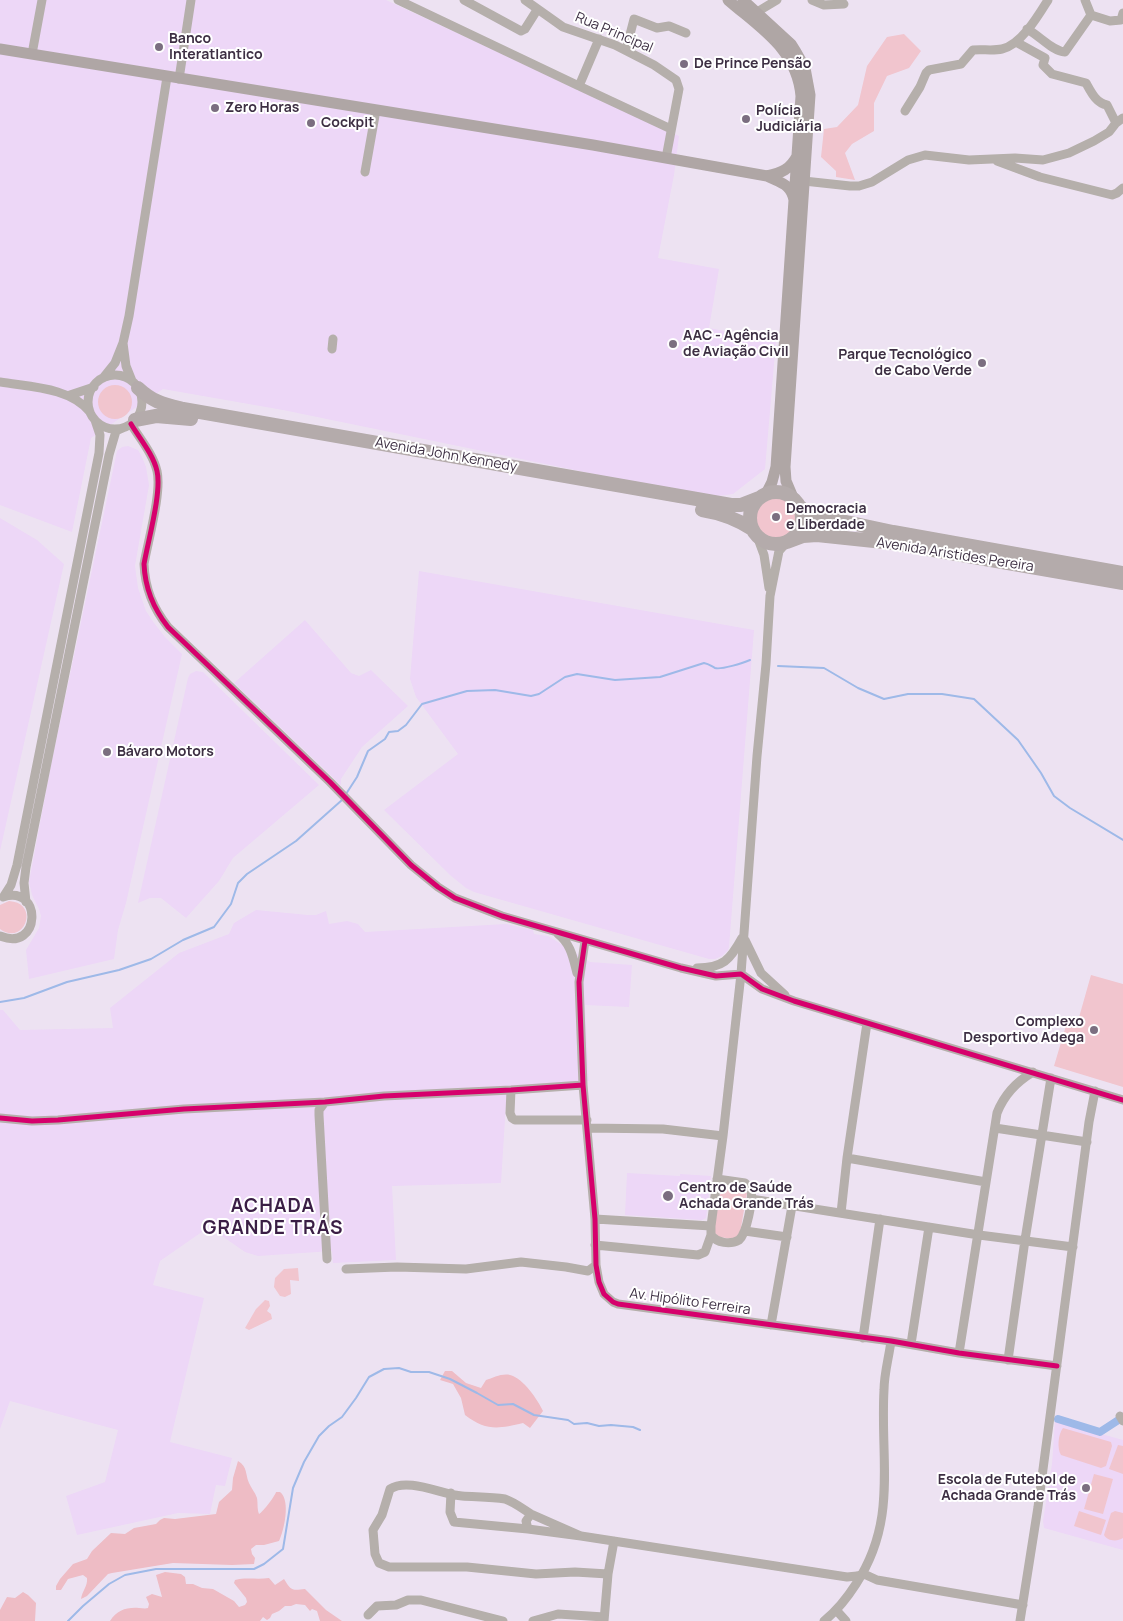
<!DOCTYPE html>
<meta charset="utf-8">
<style>
body{margin:0}
canvas{display:block;background:#ede2f2}
</style>
<canvas width="1123" height="1621"></canvas>
<script>
const ctx = document.querySelector('canvas').getContext('2d');
ctx.lineJoin = 'round';
function fill(path, color) { ctx.fillStyle = color; ctx.fill(path, 'evenodd'); }
function trace(path, color, width, dash) { ctx.strokeStyle = color; ctx.lineWidth = width; ctx.lineCap = dash ? 'butt' : 'round'; ctx.setLineDash(dash || []); ctx.stroke(path); }
function label(font, color, halo, rows, align = 'center') {
  ctx.font = font + ' Manrope,sans-serif'; ctx.lineWidth = 4; ctx.setLineDash([]); ctx.textBaseline = 'middle'; ctx.strokeStyle = halo; ctx.fillStyle = color; for (const [text, x, y, turn = 0] of rows) {
    ctx.save(); ctx.translate(x, y); ctx.rotate((+turn || 0) * Math.PI / 180); ctx.textAlign = isNaN(turn) ? turn : align; if (halo) ctx.strokeText(text, 0, 0); ctx.fillText(text, 0, 0); ctx.restore();
  }
}
fill(new Path2D(`
 M0,0H386L679,136L674,175L658,258L719,269L709,328L776,341L765,469L733,494L718,496L599,475L283,410L163,389L91,438L72,532L0,505Z
 M128,446L138,450L142,457L146,467L149,485L135,566L138,588L146,611L154,623L165,637L182,654L126,903L118,930L114,959L29,979L26,950L39,928L41,916L39,909L32,895L29,882L50,770L117,451L122,447Z
 M0,518L37,540L64,564L0,851Z
 M419,571L754,630L729,947L728,950L722,956L715,959H709L474,892L466,888L450,875L384,810L458,754L416,697L410,679Z
 M305,620L351,673L359,676L371,670L408,706L362,747L341,779V785L234,683Z
 M196,671L203,672L319,785L233,858L219,881L186,918L161,898H150L138,903L188,678L190,674Z
 M256,910L308,915H316L326,911L329,924L347,921L358,924L365,932L506,924L533,930L534,934L548,936L590,962L632,965L629,1007L585,1005L589,1081L511,1087L510,1122L506,1103L501,1183L392,1186L396,1260L333,1263L332,1251L258,1256L245,1252L209,1227L160,1261L153,1285L204,1298L170,1442L232,1458L225,1486L216,1485L210,1514L178,1513L77,1535L66,1496L105,1482L118,1430L10,1401L0,1429V1010H3L20,1030L113,1028L110,1008L179,953L229,934L234,923Z
 M627,1173L680,1176V1174L711,1176L706,1218L702,1220L625,1215Z
 M1055,1421L1123,1440V1550L1044,1528L1043,1521L1052,1464Z`), '#edd7f7');
fill(new Path2D(`
 M904,34L921,51L909,68L887,76L874,103V131L852,144L845,153L855,180L836,177V171L821,157L824,129L837,127L858,105L867,66L887,37Z
 M98 402a17 17 0 1 1 34 0a17 17 0 1 1-34 0Z
 M755 518a21 21 0 1 1 42 0a21 21 0 1 1-42 0Z
 M9,901C41,903 24,947 0,929V905Z
 M1091,975L1123,984V1087L1054,1066L1068,1019L1078,1021Z
 M726,1186L741,1188L747,1193L740,1233C736,1241 727,1238 719,1237L715,1233L714,1229L721,1190Z
 M298,1268L299,1281L290,1280L291,1294L285,1297L280,1296L274,1287L275,1278L284,1269Z
 M265,1300L269,1301L270,1306L267,1311L271,1314L272,1319L249,1330L245,1328L256,1309Z
 M1063,1428L1111,1442L1112,1446L1106,1466L1101,1468L1061,1455C1057,1449 1058,1434 1063,1428Z
 M1118,1445L1123,1446V1474L1109,1469Z
 M1094,1474L1113,1479L1103,1514L1084,1509Z
 M1079,1511L1106,1520L1101,1535L1074,1526Z
 M1115,1511L1123,1513V1538C1117,1542 1107,1541 1104,1535L1111,1513Z`), '#f1c5ce');
fill(new Path2D(`
 M445,1371H452L466,1383L481,1388L486,1380C493,1378 502,1373 510,1375C523,1378 538,1400 543,1411L530,1428L523,1423C498,1429 486,1431 465,1415L461,1398L453,1384L440,1380Z
 M238,1461C248,1467 245,1474 249,1483C251,1488 255,1492 257,1498C258,1504 257,1509 259,1514C263,1512 275,1496 276,1492H280C291,1500 284,1531 279,1541L264,1545H256L251,1549L252,1554L255,1558L254,1564L232,1565L173,1563L112,1573L108,1574L87,1596L81,1599C82,1591 88,1586 87,1578L83,1575L68,1579L61,1590H56V1586L60,1579L73,1564L87,1559L92,1551L111,1533L125,1534L134,1528L156,1524L160,1520L164,1518L175,1519L216,1514L219,1502L232,1490L233,1478Z
 M165,1572L181,1574L185,1577L186,1584H193L202,1588L213,1589L234,1601L239,1607L245,1605L247,1602L246,1598L234,1583L235,1580C246,1577 257,1580 269,1578L275,1585L284,1579C291,1590 291,1591 305,1589L326,1610L342,1621H320L317,1611L312,1609L310,1611L305,1605L296,1604L291,1606H285L279,1611L272,1614L270,1618L267,1620L263,1617L260,1621H110C117,1610 127,1607 139,1608C142,1608 145,1609 148,1608L149,1604L146,1597L152,1594L162,1597L156,1575Z
 M23,1592L28,1595L36,1603L35,1621H0V1610L7,1597L15,1598Z`), '#eebcc5');
trace(new Path2D(`
 M778,666L824,668L858,688L884,699L908,694H942L974,699L1018,740L1041,773L1054,796L1070,808L1123,840
 M346,794L357,777L368,751L385,739L389,732L398,731L406,725L422,704L467,691L495,690L531,696L539,694L565,677L577,674L615,680L660,677L704,663C709,664 711,666 715,668C721,670 743,663 750,660
 M0,1002L24,998L67,982L119,970L151,959L183,940L214,927L231,904L238,883L247,874L296,841L342,800
 M68,1621L83,1606L109,1584L125,1575L156,1569H254L264,1564L283,1549L293,1488L304,1462L319,1436L329,1426L342,1417L356,1398L369,1377L384,1369L399,1368L411,1372H429L450,1379L477,1393L498,1405L513,1404L534,1415L568,1420L574,1424L587,1423L599,1426L611,1425L633,1427L640,1430`), '#9eb9e8', 2);
trace(new Path2D(`
 M1058,1419L1100,1432L1123,1417`), '#9eb9e8', 8);
trace(new Path2D(`
 M398,0L579,86L599,39
 M464,0L521,31L525,29L537,10
 M525,0L563,27L615,45L654,65L676,80L679,89L666,158
 M812,0L824,5L844,4
 M1085,0L1091,15L1110,21L1121,20L1123,13
 M757,12L777,0
 M1027,29C1040,36 1052,51 1065,52L1091,15
 M1016,42L1045,58L1043,65L1052,74L1086,83C1091,92 1096,103 1107,105L1116,123
 M626,50L634,19L657,28L669,26L686,33
 M32,54L42,0
 M179,79L191,0
 M579,86L671,129
 M905,111L920,87L926,73L929,70L961,64L973,50C982,49 993,51 1002,49C1021,45 1038,16 1048,0
 M997,161L1040,177L1112,195L1117,193L1123,188
 M365,172L376,110
 M804,181L850,186H859L872,182L908,160L925,155L969,160L1015,158L1043,160L1069,153L1094,141L1109,132L1116,123L1123,118
 M123,343L129,316L167,77
 M332,349L333,339
 M88 402a27 27 0 1 1 54 0a27 27 0 1 1-54 0Z
 M103,378L115,363L123,343L126,366L132,381
 M0,382C29,387 70,387 90,412
 M70,395L94,387
 M131,424C140,439 153,454 157,471C162,492 148,541 144,564C145,589 153,608 168,627L330,782L411,865L438,887L455,898L502,916L681,968L716,976L741,974L762,989L794,1001L1123,1100
 M757,536L764,555L769,588
 M4,896L11,885L17,865L99,453L100,435L95,420
 M26,902L24,883L26,867L109,455L116,431L125,427
 M558,934C571,944 573,958 577,973
 M0,936C41,953 43,884 3,897
 M745,940L761,973L785,995
 M585,941L579,982L583,1085L595,1219L596,1265L599,1282L604,1294L613,1302L618,1304L891,1341L959,1353L1057,1366
 M697,968C723,968 730,960 742,938
 M511,1090L510,1113L512,1118L515,1120H587
 M325,1102L319,1110V1115L327,1259
 M0,1118L32,1121L58,1120L184,1109L325,1102L384,1096L511,1090L583,1085
 M588,1128L663,1129L723,1136L711,1226L595,1219
 M995,1128L1087,1142
 M723,1136L741,974L757,756L766,664L770,596L779,551L787,542
 M847,1158L867,1023
 M751,1199L979,1235L1073,1247
 M841,1213L847,1158L986,1182
 M711,1226V1235C717,1243 730,1245 739,1240C747,1233 753,1200 751,1189L745,1183L717,1179
 M745,1231L787,1237
 M595,1245L698,1255L705,1252L711,1235
 M346,1269L397,1267L466,1269L521,1262L566,1267L588,1271L596,1265
 M771,1325L792,1206
 M863,1338L880,1219
 M911,1344L929,1227
 M959,1353L997,1113C1004,1095 1016,1082 1033,1072
 M1008,1360L1025,1240L1051,1078
 M1120,1416L1123,1421
 M451,1493L450,1512L454,1522L528,1529
 M531,1514C523,1509 514,1502 505,1499C491,1497 476,1497 462,1496C443,1495 408,1477 390,1489L382,1515L373,1530L375,1554L379,1563L389,1567H467L536,1574L575,1572L608,1574
 M581,1536L528,1529L526,1521L531,1514L581,1536L847,1577L857,1576L864,1574L877,1580L1023,1605
 M837,1611L846,1621
 M368,1615L377,1606L396,1605L408,1600H421L503,1621
 M533,1621L558,1614L604,1617
 M604,1621L608,1574L614,1541
 M824,1621C838,1610 847,1598 856,1584C898,1520 880,1461 884,1390C884,1374 889,1357 891,1341
 M1020,1621L1038,1507L1089,1122L1095,1091`), '#b5afab', 9);
trace(new Path2D(`
 M728,0C760,28 797,49 801,96L776,467L772,482L766,494
 M743,0L791,44L796,52L805,68L810,95L785,467L786,481L794,500
 M0,49L593,145L767,176C781,183 791,184 794,200
 M767,176C782,173 790,169 797,156`), '#afa6a5', 11);
trace(new Path2D(`
 M138,388C153,402 163,404 183,409L731,505H741L759,498
 M135,420L156,416L191,419
 M750 518a26 26 0 1 1 52 0a26 26 0 1 1-52 0Z
 M798,505L806,512L818,516L893,532L1123,573
 M702,510C721,513 737,519 752,529
 M787,542L803,536L817,535L893,543L1123,583`), '#b4abab', 14);
trace(new Path2D(`
 M131,424C140,439 153,454 157,471C162,492 148,541 144,564C145,589 153,608 168,627L330,782L411,865L438,887L455,898L502,916L681,968L716,976L741,974L762,989L794,1001L1123,1100
 M585,941L579,982L583,1085L595,1219L596,1265L599,1282L604,1294L613,1302L618,1304L891,1341L959,1353L1057,1366
 M0,1118L32,1121L58,1120L184,1109L325,1102L384,1096L511,1090L583,1085`), '#d6006c', 5);
for (const [x, y, r, color] of [
 [159,47,5,"#7b6e80"],
 [684,64,5,"#7b6e80"],
 [215,108,5,"#7b6e80"],
 [746,119,5,"#7b6e80"],
 [311,123,5,"#7b6e80"],
 [673,344,5,"#7b6e80"],
 [982,363,5,"#7b6e80"],
 [776,517,5,"#7b6e80"],
 [107,752,5,"#7b6e80"],
 [1094,1030,5,"#7b6e80"],
 [668,1196,6,"#7b6e80"],
 [1086,1488,5,"#7b6e80"]
]) { const dot = new Path2D(); dot.arc(x, y, r, 0, 2 * Math.PI); ctx.fillStyle = color; ctx.fill(dot); trace(dot, '#fff', 2); }
label('14px', '#3d2f43', '#fff', [
 ["Rua Principal",614,33,23],
 ["Avenida John Kennedy",446,455,10],
 ["Avenida Aristides Pereira",955,555,9],
 ["Av. Hipólito Ferreira",690,1302,8]
]);
label('bold 14px', '#3d2f43', '#fff', [
 ["Banco",169,39],
 ["Interatlantico",169,55],
 ["De Prince Pensão",694,64],
 ["Zero Horas",225,108],
 ["Polícia",756,111],
 ["Judiciária",756,127],
 ["Cockpit",321,123],
 ["AAC - Agência",683,336],
 ["de Aviação Civil",683,352],
 ["Parque Tecnológico",972,355,"right"],
 ["de Cabo Verde",972,371,"right"],
 ["Democracia",786,509],
 ["e Liberdade",786,525],
 ["Bávaro Motors",117,752],
 ["Complexo",1084,1022,"right"],
 ["Desportivo Adega",1084,1038,"right"],
 ["Centro de Saúde",679,1188],
 ["Achada Grande Trás",679,1204],
 ["Escola de Futebol de",1076,1480,"right"],
 ["Achada Grande Trás",1076,1496,"right"]
], 'left');
ctx.letterSpacing = '1px';
label('bold 19px', '#3a1e45', '#fff', [
 ["ACHADA",273,1207],
 ["GRANDE TRÁS",273,1229]
]);
ctx.letterSpacing = '0px';
</script>
